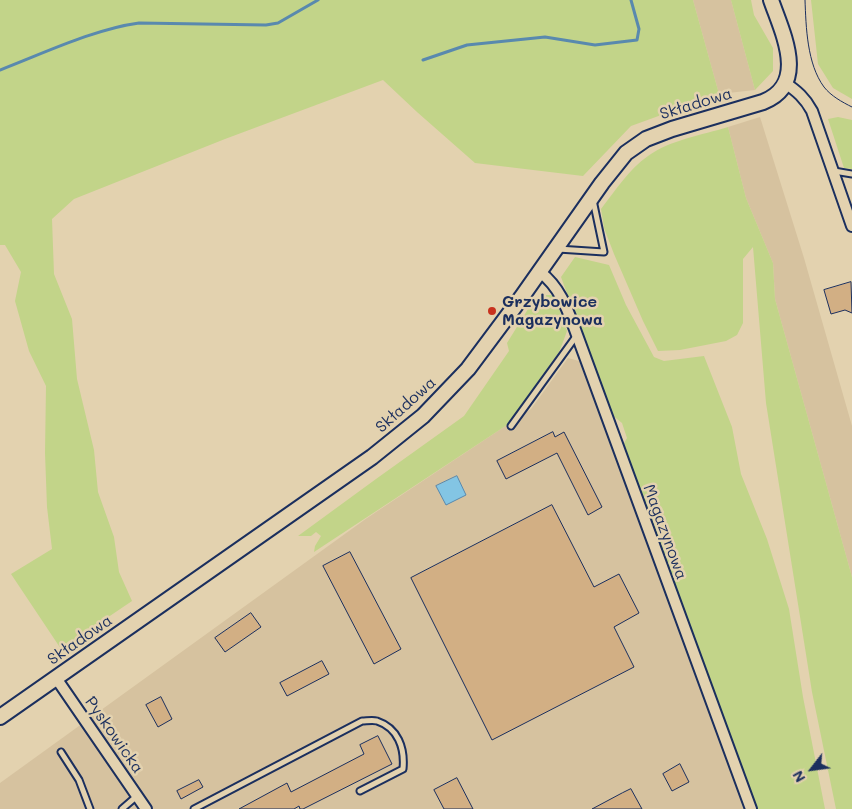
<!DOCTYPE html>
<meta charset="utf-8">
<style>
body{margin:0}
#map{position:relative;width:852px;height:809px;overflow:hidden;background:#e3d2af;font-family:Mali,sans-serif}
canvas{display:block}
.north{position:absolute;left:787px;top:744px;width:50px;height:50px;-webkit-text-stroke:4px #e3d2af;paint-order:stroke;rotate:240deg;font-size:14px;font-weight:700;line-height:20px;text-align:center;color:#1b2f5e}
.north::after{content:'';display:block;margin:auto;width:18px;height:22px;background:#1b2f5e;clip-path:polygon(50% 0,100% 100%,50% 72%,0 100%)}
</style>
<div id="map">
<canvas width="852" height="809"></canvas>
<div class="north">N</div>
</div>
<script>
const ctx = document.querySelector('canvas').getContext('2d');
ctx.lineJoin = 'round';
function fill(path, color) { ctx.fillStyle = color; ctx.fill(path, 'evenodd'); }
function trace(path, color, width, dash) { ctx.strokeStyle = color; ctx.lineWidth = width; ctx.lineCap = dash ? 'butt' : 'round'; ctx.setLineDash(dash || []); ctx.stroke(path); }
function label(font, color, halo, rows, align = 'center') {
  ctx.font = font + ' Mali,sans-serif'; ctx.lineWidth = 5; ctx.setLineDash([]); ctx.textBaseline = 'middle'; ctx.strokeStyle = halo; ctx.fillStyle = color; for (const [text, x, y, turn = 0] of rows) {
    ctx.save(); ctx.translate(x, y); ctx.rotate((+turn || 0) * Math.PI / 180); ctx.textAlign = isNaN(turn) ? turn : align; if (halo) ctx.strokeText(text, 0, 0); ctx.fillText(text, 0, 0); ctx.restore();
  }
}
fill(new Path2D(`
 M693,0H731L755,90L719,94Z
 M760,117L804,258L852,426V577L775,299L773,263L746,198L728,127Z
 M568,358L579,361L590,388L690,655L745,809H0V783L367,518L531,409Z`), '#d6c29f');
fill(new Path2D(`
 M0,0H693L719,94L631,126L583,176L475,163L417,112L383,80L225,139L74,199L52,219L54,274L72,319L77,379L94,450L98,492L114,537L119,572L132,601L61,649L11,574L52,549L47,507L45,453L46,386L29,351L15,301L21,272L5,245H0Z
 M731,0H751L754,15L773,48V71L755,90Z
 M811,0H852V99L833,88L818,64Z
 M838,117L852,120V169L844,168L828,119Z
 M728,127L746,198L773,263L775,299L852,577V809H836L812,692L766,403L753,247L743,259V323L737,335L726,341L680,350L658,351L643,321L614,254L604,228L601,209C615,191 629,169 648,156C670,140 702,135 728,127Z
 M575,257L609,265L626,305L654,357L664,361L704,356L732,427L741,474L767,539L789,609L803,697L825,809H757L623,445L627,438L622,423L612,415L561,277Z
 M541,295H552L557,303L567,331L563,342L559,352L507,425L314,552L315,546L321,536L316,532L311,536H298L376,479L464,416L509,351L507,343L533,301Z`), '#c2d489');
const water = new Path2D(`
 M457,476L466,495L446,505L436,486Z`);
fill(water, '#83c5e4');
trace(water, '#5989ae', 1);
trace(new Path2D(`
 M423,60L467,45L545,37L595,45L637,40L639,29L631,0
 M0,70C42,54 94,29 139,23L266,25L278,23L318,0`), '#5989ae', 3);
const building = new Path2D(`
 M851,282L852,313L845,310L831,314L824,290Z
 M553,432L555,437L564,432L602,507L588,515L557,453L506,479L497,461Z
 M552,505L594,587L619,574L639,613L614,627L634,667L492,740L411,578Z
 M350,552L401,649L374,664L323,566Z
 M251,613L261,627L225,652L215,638Z
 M322,661L329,674L287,696L280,683Z
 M161,697L172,719L158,727L146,705Z
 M378,736L392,764L303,809H300L299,806L294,809H239L287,783L291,792L364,754L360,745Z
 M680,764L689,782L672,791L663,774Z
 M457,778L473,809H444L434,790Z
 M199,780L203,787L181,799L177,791Z
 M631,789L642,809H592L622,793Z`);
fill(building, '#d2af84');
trace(building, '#1b2f5e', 1);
const service = new Path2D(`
 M834,171L852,174
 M558,249L604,252L593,200
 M511,426L577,335
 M61,752L79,780L90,809
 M122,809L137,796
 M194,809L362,721C366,721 373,720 377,721C398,728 405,748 403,769L360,791`);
const minor = new Path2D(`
 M785,83C797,91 805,98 812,111L852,226
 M540,272C561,288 568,311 577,335L751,809
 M56,678L146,809`);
const secondary = new Path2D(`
 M0,717L372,457L423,416L468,369L521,298L602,183L626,153L646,139L672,129L763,102C809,84 782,32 771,0`);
trace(service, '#1b2f5e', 9);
trace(minor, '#1b2f5e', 14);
trace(secondary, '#1b2f5e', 18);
trace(service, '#e3d2af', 5);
trace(minor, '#e3d2af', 10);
trace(secondary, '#e3d2af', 14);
trace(new Path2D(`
 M805,0C806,27 807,64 824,87C831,96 842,102 852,107`), '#1b2f5e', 1);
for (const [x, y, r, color] of [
 [492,311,5,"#c8321e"]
]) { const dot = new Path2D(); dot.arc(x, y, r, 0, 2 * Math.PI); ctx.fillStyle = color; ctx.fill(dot); trace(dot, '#e3d2af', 2); }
label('16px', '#1b2f5e', '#e3d2af', [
 ["Składowa",696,104,-17],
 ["Składowa",406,405,-42],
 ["Magazynowa",665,532,70],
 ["Składowa",80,640,-35],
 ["Pyskowicka",114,735,55]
]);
label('bold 16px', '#1b2f5e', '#e3d2af', [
 ["Grzybowice",502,302],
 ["Magazynowa",502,320]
], 'left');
</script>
